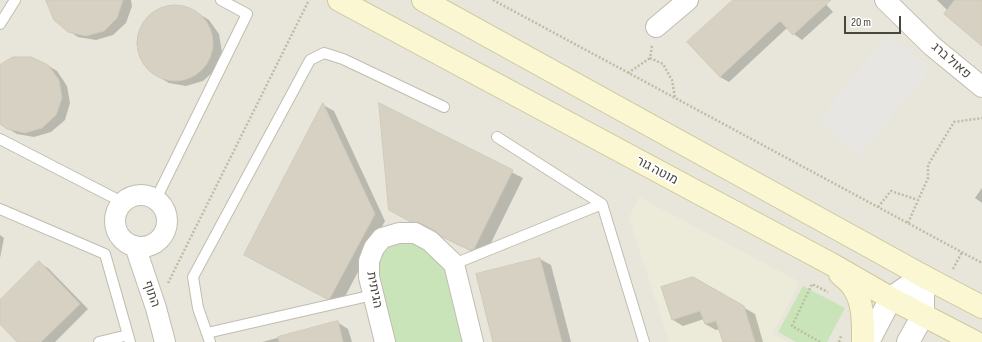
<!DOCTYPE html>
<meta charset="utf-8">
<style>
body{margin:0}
#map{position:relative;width:982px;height:342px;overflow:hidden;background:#f5f4ed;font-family:"Sofia Sans Condensed",sans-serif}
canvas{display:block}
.scale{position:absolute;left:844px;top:16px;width:57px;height:18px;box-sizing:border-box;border:2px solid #49463b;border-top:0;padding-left:5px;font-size:12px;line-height:14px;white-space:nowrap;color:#49463b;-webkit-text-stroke:3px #fff;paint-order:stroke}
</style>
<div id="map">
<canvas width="982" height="342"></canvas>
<div class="scale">20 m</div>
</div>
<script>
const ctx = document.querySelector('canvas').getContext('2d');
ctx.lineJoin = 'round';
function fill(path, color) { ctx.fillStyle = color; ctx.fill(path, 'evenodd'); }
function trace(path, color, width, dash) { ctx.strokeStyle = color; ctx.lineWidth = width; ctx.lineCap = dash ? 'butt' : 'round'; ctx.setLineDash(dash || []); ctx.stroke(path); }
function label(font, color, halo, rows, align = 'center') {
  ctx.font = font + ' "Sofia Sans Condensed",Heebo,sans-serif'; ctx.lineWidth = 4; ctx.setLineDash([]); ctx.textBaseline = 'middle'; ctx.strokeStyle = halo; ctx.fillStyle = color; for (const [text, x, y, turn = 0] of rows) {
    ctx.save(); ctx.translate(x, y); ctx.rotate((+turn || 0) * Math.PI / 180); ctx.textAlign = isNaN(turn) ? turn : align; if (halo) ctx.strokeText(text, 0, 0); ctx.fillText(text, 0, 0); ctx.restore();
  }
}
fill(new Path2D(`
 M0,0H982V342H0Z`), '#e8e6db');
fill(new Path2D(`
 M639,197L800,282L773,334L788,342H669L629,218Z`), '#ecead8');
fill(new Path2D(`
 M414,240L448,267L466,342H393L376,276V262L386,244Z
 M803,286L845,308L827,342H796L778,332Z`), '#cae4ba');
fill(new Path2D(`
 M888,35L930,69L860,155L818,121Z`), '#e7e6e3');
fill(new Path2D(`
 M49,0H131L132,6L126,23L113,35L96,40L78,37L69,31Z
 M749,0H822L833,12L802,40L794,34L787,28L729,82L720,77Z
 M937,0H982V45Z
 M165,7H183L199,14L209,20L219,34L222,52L216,69L203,81L186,86L169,83L159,77L145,66L138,49L140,31L149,16Z
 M47,65L57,71L67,86L70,103L65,120L51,132L34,137L17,134L7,128L0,122V66Z
 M323,105L334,111L385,221L341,304H339L256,261Z
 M380,105L523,178L485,255L482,256L454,243L432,229L423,227L401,216Z
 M982,188V203L975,198Z
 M0,235L4,238L0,258Z
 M540,259L551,265L571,342H494L477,275Z
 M39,263L48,268L88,309L55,342H19L0,323V301Z
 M693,278L755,314L763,342H724L720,329L716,330L705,324L704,319L683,326L673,320Z
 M337,322L348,329L352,342H262Z`), '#0003');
const building = new Path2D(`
 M46,0H123L117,18L104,31L86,36L68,32L54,20Z
 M733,0H831L793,35L780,21L720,77L687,42Z
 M955,0H982V46L944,14Z
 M137 43a38 38 0 1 1 76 0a38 38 0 1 1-76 0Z
 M13,57H31L48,65L59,80L62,98L56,115L42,128L25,133L7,129L0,124V65Z
 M323,103L375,214L330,298L327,299L244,255Z
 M379,103L513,170L474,249L470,250L442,237L436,231L420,223L411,222L389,210Z
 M540,258L562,342H493L476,274Z
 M39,261L80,304L41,342H17L0,324V300Z
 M693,277L744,306L755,342H723L716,321L705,324L700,311L672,320L661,287Z
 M338,321L343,342H279L278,337Z`);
fill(building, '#d6d1c3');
trace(building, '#d0cab7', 1);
const service = new Path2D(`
 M0,24L15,0
 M497,137L602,204L644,342
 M0,139L122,202
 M156,199L247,14L221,0
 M0,209L105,254L130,342
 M454,264L602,204
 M207,333L373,295
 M99,342L128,335
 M210,342L198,308L193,277L310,60L324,53L343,59L444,107`);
const minor = new Path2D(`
 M885,0L932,46L982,87
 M656,27L688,0
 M115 221a26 26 0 1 1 52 0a26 26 0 1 1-52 0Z
 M135,246L156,308L165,342
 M385,342L369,277V261L374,248L382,238L399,233H415L430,241L454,264L473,342`);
const tertiary = new Path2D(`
 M868,342L891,298L923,276
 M908,342L923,315V276`);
const secondary = new Path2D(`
 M339,0L833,265L892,299L975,342
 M423,0L923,276L982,307
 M840,274C844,278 850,282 853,287C864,303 863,323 863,342`);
trace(service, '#c0bdb0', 12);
trace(minor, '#c0bdb0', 22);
trace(tertiary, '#c0bdb0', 24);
trace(secondary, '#cdc89f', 24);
trace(new Path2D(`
 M493,0L982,263
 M652,46L650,58L663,64L672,80L675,98
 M628,73L650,58
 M878,207L891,191L918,200
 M908,223L928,178V165L954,122L982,118
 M953,269L962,252
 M168,283L309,0
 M820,342L792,326L812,284L828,292
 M839,342L841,336`), '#c0bba3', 2.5, [2, 2]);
trace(service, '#fff', 10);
trace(minor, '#fff', 20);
trace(tertiary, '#fff', 22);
trace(secondary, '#faf7d2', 22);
label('13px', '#49463b', '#fff', [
 ["פאול ברג",951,61,41],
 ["מוטה גור",657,171,28],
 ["הגיתית",374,290,79],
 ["התוף",151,294,71]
]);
</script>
